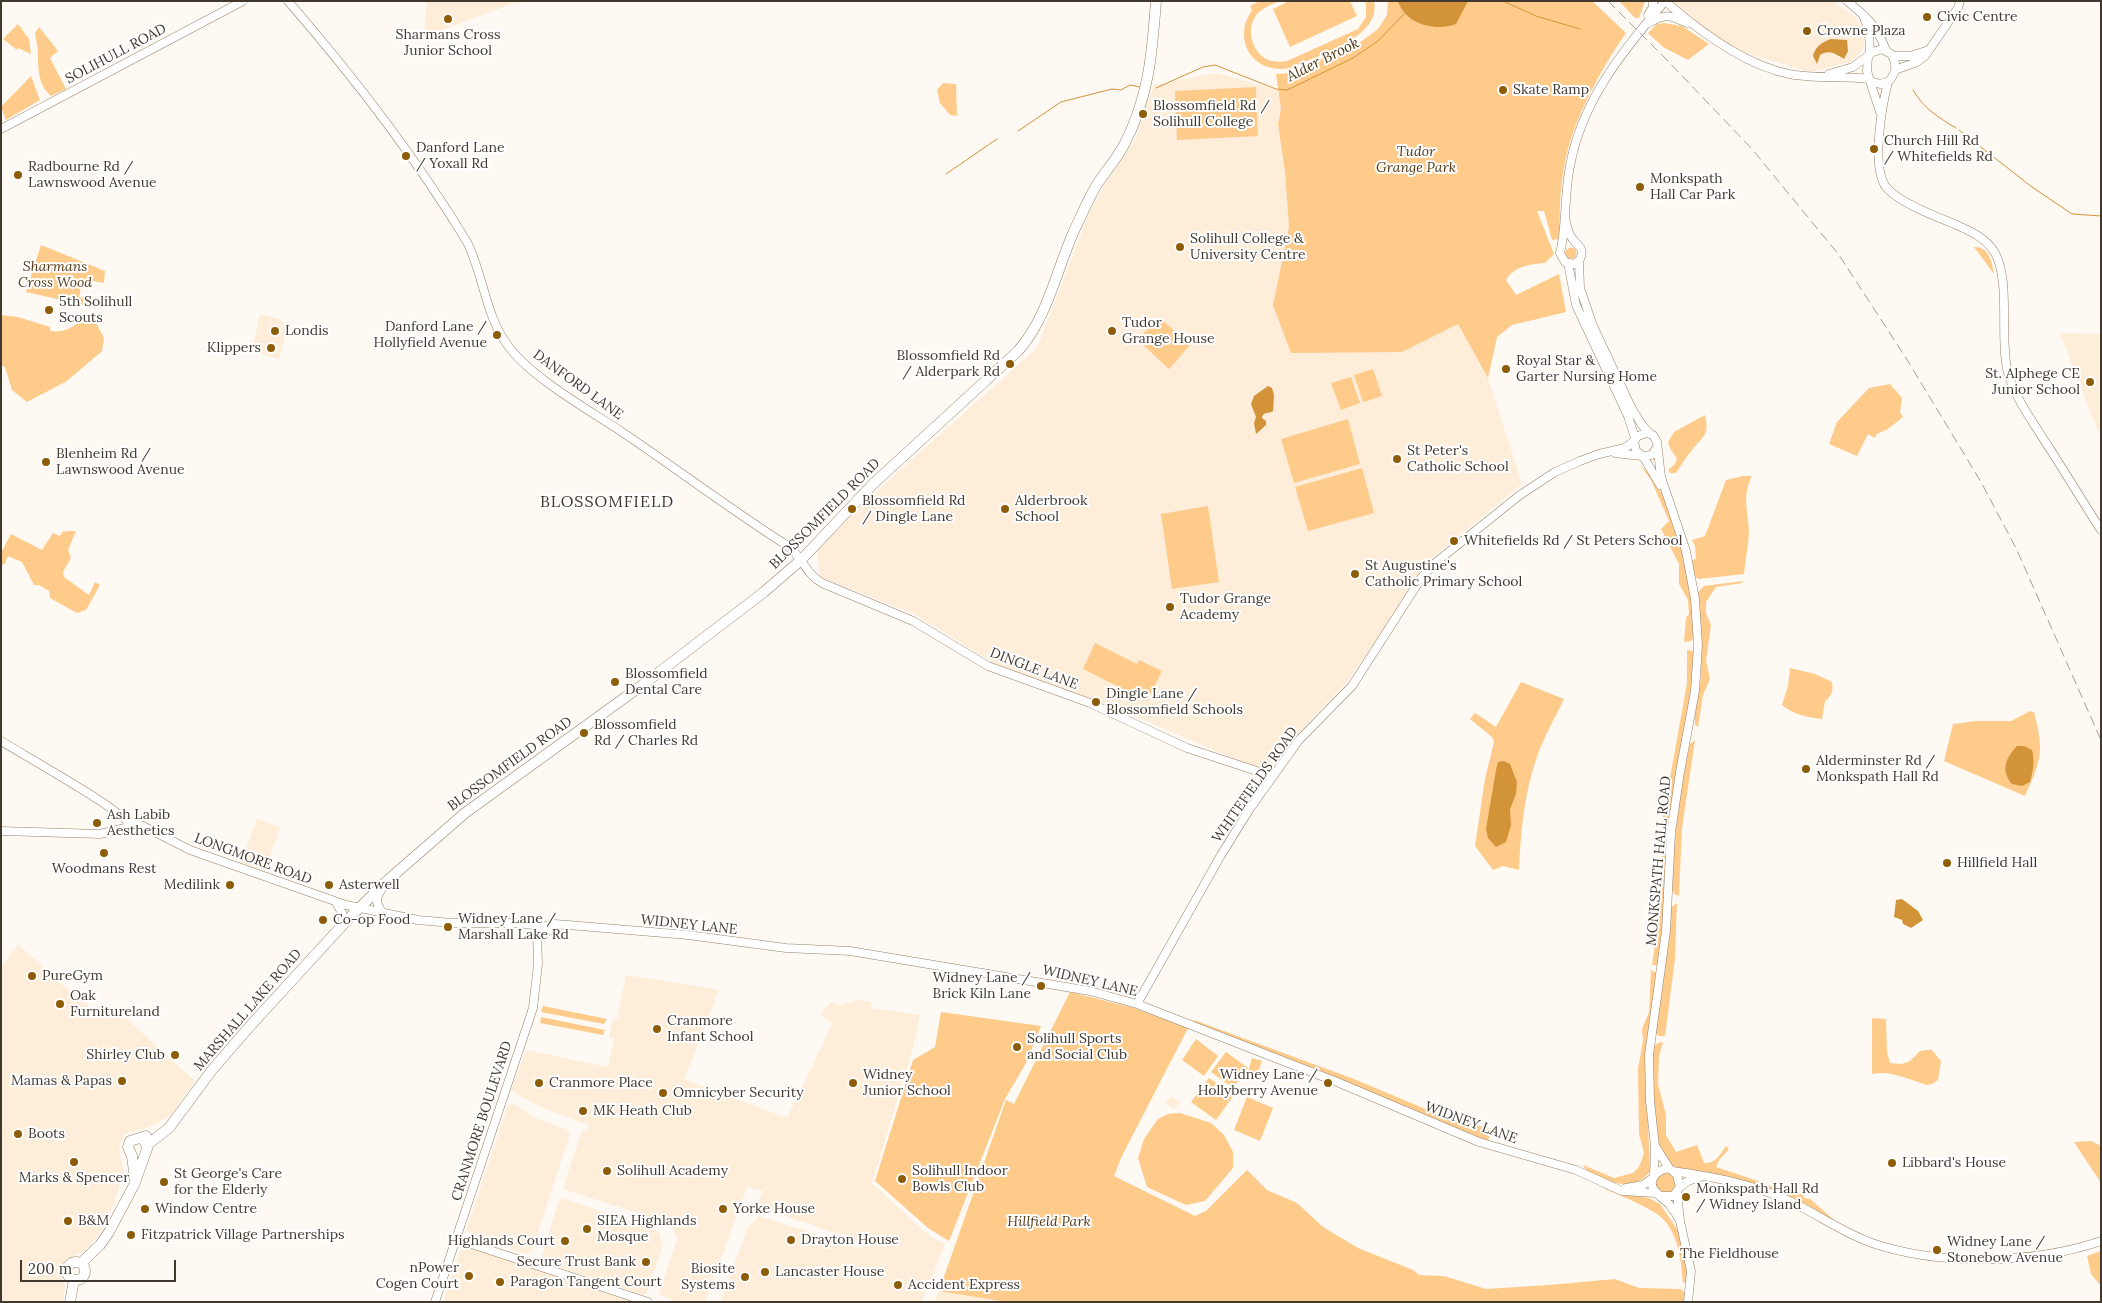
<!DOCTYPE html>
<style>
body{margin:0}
#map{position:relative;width:2102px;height:1303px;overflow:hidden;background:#fef9f3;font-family:Lora,serif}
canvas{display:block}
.frame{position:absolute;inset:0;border:2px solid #42392e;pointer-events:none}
.scale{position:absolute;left:20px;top:1260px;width:156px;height:22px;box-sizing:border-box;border:2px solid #42392e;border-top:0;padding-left:6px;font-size:15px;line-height:18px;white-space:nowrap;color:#42392e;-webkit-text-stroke:4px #fff;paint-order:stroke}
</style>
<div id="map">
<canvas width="2102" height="1303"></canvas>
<div class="frame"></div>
<div class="scale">200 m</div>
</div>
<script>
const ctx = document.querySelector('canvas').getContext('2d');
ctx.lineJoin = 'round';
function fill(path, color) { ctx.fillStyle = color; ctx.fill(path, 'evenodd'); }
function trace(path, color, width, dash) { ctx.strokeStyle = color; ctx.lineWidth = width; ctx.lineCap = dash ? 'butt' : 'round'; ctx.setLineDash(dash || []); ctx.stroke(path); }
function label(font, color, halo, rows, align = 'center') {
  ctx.font = font + ' Lora,serif'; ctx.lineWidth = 4; ctx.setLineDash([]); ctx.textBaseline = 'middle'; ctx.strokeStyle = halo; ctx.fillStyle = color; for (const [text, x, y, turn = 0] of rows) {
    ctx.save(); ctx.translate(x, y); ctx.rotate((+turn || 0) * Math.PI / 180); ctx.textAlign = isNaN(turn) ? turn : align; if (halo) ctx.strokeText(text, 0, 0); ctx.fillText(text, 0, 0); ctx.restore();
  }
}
fill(new Path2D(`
 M427,1H519L424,37Z
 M1673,1H1833L1856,18L1861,27L1864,44L1863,50L1850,62L1810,72L1746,53L1714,36Z
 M1216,73L1278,90L1281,109L1278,124L1285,172L1289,227L1273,305L1276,311L1402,352L1458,324L1488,378L1522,484L1434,556L1348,681L1310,720L1267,773L1132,715L999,666L914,614L820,577L817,550L878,490L1037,348L1088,216L1104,186L1135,140L1154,85Z
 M260,314L281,320L287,327L279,359L252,351Z
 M2060,333L2101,334V429L2098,432Z
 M257,819L280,827L265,871L241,863Z
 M18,944L60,983L103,1017L127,1019L195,1081L170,1116L147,1128L124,1134L119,1149L124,1172L114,1203L102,1230L89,1247L64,1263L60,1271L65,1286L63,1302H1V967Z
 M626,975L719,990L684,1079L787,1118L833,1023L820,1015L831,1002L839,1006L859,1000L872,1002L871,1008L920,1015L913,1048L872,1183L929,1236L945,1244L922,1302H720L748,1228L759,1216L861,1249L862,1242L756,1206L763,1191L747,1187L705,1302H677L659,1294L677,1239L673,1229L659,1220L563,1189L582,1130L587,1132L589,1125L538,1106L511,1090L526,1050L608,1067L614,1039L609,1038L613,1019L617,1020Z
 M1171,1096L1180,1102L1174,1109L1165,1103Z
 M514,1104L535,1118L568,1130L570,1134L532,1250L526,1254L469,1234L467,1228L508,1105Z
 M562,1198L656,1230L660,1234L662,1248L646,1294L643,1295L544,1262L542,1256L558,1204Z
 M470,1247L635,1302H443L460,1251Z
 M939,1291L1007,1302H934Z`), '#feedd8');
fill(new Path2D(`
 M1260,1H1279C1273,4 1263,8 1258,13C1245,27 1251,52 1268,60C1274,62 1280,62 1287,61L1358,29L1366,17V1H1374C1382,38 1316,56 1290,68C1254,75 1231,41 1252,10L1250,6Z
 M1289,1H1350L1357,16L1290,47L1273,9Z
 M1388,1H1592L1626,33C1603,66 1574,118 1566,158C1560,184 1559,212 1560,239L1552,240L1544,211H1537L1554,254L1545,263C1531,264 1514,266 1506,280L1516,295L1559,274L1566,312L1512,325L1497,337L1488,378L1458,324L1402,352L1291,353L1273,305L1289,227L1285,172L1278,124L1281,109L1276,74L1289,73L1362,41L1378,29L1387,15Z
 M1619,1H1645L1639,18H1635Z
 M1664,23L1682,26L1709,44L1688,60L1663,47L1648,33L1657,24Z
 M18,24L29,39L31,54L18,48L17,50L3,39Z
 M39,27L58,51L50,58L66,89L51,96C38,85 38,68 38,54C38,47 36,40 35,33Z
 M31,76L40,100L6,120L1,107Z
 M943,83L956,84L957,116L950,115L940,103L937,90Z
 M1256,87L1258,136L1177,140L1175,91Z
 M41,245L105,271L104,283L83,279L79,297L94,300L92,307L26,292Z
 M1974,247C1989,246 1992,262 1994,274Z
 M1565.5 253a5.5 5.5 0 1 1 11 0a5.5 5.5 0 1 1-11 0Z
 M1,315L18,317L50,327V331C74,334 73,320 93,317L104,338L102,351L67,381L27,402L12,390L5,367L1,365Z
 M1160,318L1190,345L1169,369L1137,339Z
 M1373,369L1382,396L1363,402L1354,375Z
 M1351,377L1360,403L1341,410L1331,383Z
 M1890,384L1902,398L1900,412L1903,417L1888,429L1877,434L1875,438L1868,434L1857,456L1829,444L1837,422L1869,388Z
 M1705,415C1710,435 1703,436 1692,450C1686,457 1681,465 1676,473H1670L1668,470L1675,464L1677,459L1670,448L1668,442L1674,432Z
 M1348,419L1360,464L1294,483L1281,439Z
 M1640,465C1673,492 1686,560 1692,600C1694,611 1699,633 1691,641L1684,642L1686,618L1689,614L1688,600L1679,584V564L1661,529L1669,521L1651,480Z
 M1362,468L1374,513L1308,531L1295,487Z
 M1743,476H1752C1741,498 1749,512 1749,534C1748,548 1745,561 1744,574L1699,579L1694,576L1692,560L1696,559L1695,546L1692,540L1705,536L1726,480Z
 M1208,506L1219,582L1172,589L1161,514Z
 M68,531H76L68,550L71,558L63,572L64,577L89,595L95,582L100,585L86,610L77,613L50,598L49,591L39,585H34L22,562L8,556L4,565L1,563V553L11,534L42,550L53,533L60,536L62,532Z
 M1743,581L1742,583L1716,587L1706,602V613L1711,625L1706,661L1710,679L1703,695L1698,727L1695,725C1693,712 1700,690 1701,675C1702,647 1700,620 1698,592L1704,586Z
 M1095,643L1137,664L1139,660L1162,671L1147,701L1083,669Z
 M1687,650L1693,651C1700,665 1690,699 1687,715C1673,797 1669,881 1659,964L1657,965H1652L1662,895V823L1687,683Z
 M1790,668L1815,674L1832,682C1833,691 1833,695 1825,701L1822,719C1806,717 1795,715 1782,705L1788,686Z
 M1521,682L1564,699C1557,714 1548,729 1542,744C1525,784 1521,828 1519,870L1503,866L1493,870L1475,846L1485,779L1494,742L1492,737L1470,719L1475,713L1496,727Z
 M2030,711L2034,712C2044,752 2042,758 2025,796L1944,761L1953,724L1977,721H2011Z
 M1695,740L1682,828L1679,896L1674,894L1672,889C1674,839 1679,792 1690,744Z
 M1677,903L1675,959L1665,1036H1659L1656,1033L1671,907Z
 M1651,970L1659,974L1647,1098L1650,1171C1637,1190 1617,1185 1599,1177C1592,1174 1586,1172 1583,1165L1614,1178L1633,1173L1639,1167L1644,1153L1639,1134L1638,1069L1643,1040L1642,1029L1649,1012Z
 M1070,992L1134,1008L1188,1028L1121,1158L1114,1176L1195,1216L1206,1211L1247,1170L1267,1190L1297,1203L1323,1227L1358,1248L1413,1270L1419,1275L1444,1276L1486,1289L1549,1285L1615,1279L1639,1288L1681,1289L1687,1296L1686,1302H1007L939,1291L1006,1100L1014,1104Z
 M543,1006L607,1019L604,1024L541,1012Z
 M941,1012L1041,1026L1026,1063L1005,1099L949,1241L928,1228L875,1181L913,1060L935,1047Z
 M541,1017L605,1030L603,1035L540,1023Z
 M1872,1018L1886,1019L1887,1052L1890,1063C1897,1064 1905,1065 1911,1060C1921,1052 1915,1050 1932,1050L1941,1061L1938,1080L1932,1084L1927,1085C1910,1080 1890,1070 1872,1074Z
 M1194,1020L1354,1079L1442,1116L1491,1129L1488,1141L1194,1022Z
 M1196,1039L1218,1056L1204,1076L1182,1060Z
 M1663,1042L1659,1056L1658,1084L1666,1115V1135L1676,1152L1697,1145L1704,1163C1716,1164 1720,1154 1726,1146L1729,1149L1719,1160L1716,1167L1761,1182L1784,1192L1803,1194L1804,1198L1810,1199L1841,1226L1788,1198L1678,1168C1671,1165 1665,1160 1661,1152C1652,1135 1650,1067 1654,1046L1658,1043Z
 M1226,1052L1248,1068L1233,1088L1211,1072Z
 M1252,1058L1262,1061L1257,1075L1248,1072Z
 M1209,1078L1234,1095L1216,1120L1191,1102Z
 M1247,1097L1273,1108L1260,1141L1234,1130Z
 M1180,1113L1211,1123L1224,1135L1233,1152V1168L1205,1201L1186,1205L1147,1187L1138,1158L1144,1139L1158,1119L1168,1114Z
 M2091,1141L2101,1146V1183L2074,1142Z
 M1656 1183a10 10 0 1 1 20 0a10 10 0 1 1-20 0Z
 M1601,1187L1624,1194L1649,1198L1660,1204L1679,1232L1688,1262L1687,1281L1683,1283C1681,1261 1679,1237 1664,1220C1654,1208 1617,1195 1601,1187Z
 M2101,1251V1286L2091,1274L2087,1256Z`), '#fecb8b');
fill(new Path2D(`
 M1398,1H1468L1456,24C1435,32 1405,24 1398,1Z
 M1831,39L1847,40L1848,51L1844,59C1836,54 1829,49 1820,55L1817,64L1813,56C1815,47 1822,42 1831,39Z
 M1268,386L1272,388L1274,395L1273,411C1269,414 1263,411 1262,418L1266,421V425L1256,434L1254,423L1256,417L1251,404L1254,396Z
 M2017,746H2024L2032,750C2035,761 2033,771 2030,782L2022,786L2012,784C2000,770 2006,758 2017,746Z
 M1504,761L1510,764L1517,782L1516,794L1510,809L1511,825L1506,842L1496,847L1488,838L1486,829L1496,770L1498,762Z
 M1902,899L1918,911L1923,920L1911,928L1903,924L1902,920L1894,917L1896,900Z`), '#d39439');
trace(new Path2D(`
 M1503,1L1536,16L1580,29
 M1156,88L1203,67L1215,65L1276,89L1287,90L1353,58L1378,41L1404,14
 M1913,90C1923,108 1939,118 1956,128
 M1959,130L2032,187L2072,214L2101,216
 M1018,131L1061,102L1112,89L1121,90L1130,85L1140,87
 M946,174L997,139`), '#d39439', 1);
const minor = new Path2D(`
 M288,1C353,76 415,156 467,242C484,276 485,316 509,347C532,378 589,410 622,432C677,469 731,510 788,546C802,557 806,574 822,583L913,621L988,666L1090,703L1187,748L1272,776
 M1665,1C1699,31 1745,65 1789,74C1815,79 1843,76 1869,79
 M1847,1C1868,18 1876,25 1886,50
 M1648,15L1653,7V1
 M1863,15L1869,30L1870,54
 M1649,23C1665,13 1670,15 1687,23
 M1894,56H1910L1929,50
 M1895,70L1917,62L1925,56L1958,8L1960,1
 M1829,74L1853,67L1873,52L1882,49L1891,54C1898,64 1896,74 1888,82L1880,84L1870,81L1867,71L1868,57
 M1870,81L1880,112
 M1888,82C1882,105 1871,167 1886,187C1898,202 1934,216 1952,223C1968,230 1986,237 1995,253C2011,282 1999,338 2008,373C2016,400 2033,422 2048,446C2066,474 2083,502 2101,530
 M1,129L243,1
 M1565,216C1566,223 1567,229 1570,235C1575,245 1586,247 1580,259L1574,264L1565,262L1560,253C1567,225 1564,195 1570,166C1582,100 1623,51 1665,1
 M1579,261L1580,288L1593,326L1631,407L1642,425L1649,433
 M1568,263L1576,305L1628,416L1635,438
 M1615,453L1641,456
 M1643,456L1660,485
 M1,741C20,753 126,812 128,824L125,828L100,834L1,831
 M128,821L143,826L190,850L346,905L418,920L452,923H518L533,925L538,928L555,924L568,925L688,935L786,948L850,951L1090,991L1137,1004L1337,1082L1479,1142L1576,1170L1622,1191L1656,1193
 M381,890C375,900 376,903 382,912
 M336,902L342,913L343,924
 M536,932L541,935L558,926
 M1137,1004L1221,855L1249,810L1299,740L1352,686L1422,577L1435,563L1520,495L1555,472L1580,461L1599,454L1625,448L1634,441
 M1655,1146L1669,1168
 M1673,1171C1712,1177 1750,1183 1787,1200C1816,1213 1841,1232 1872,1243C1939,1266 2033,1264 2101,1241
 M1654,1175L1655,1146L1650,1101L1649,1055L1666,931L1671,833L1680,772L1695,691L1698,645L1695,599L1686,551L1661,477L1657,442L1653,435L1646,433L1638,436L1634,441L1636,451L1643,456L1652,455L1657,447
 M1680,1187L1688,1181L1703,1176
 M1626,1188L1643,1185L1653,1178
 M1677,1193L1680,1221L1691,1271L1688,1302
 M1661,1196H1673L1680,1187L1677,1175L1669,1168C1656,1170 1645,1182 1657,1193C1660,1197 1665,1200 1669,1204C1673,1209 1677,1215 1680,1221
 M456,1239L648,1302
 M435,1302L533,1008L538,964L537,934`);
const major = new Path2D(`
 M147,1145L169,1128L212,1070L251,1025L349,918L388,880L465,813L641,686L764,592L801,560L873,484L1018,351C1048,317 1056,271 1074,231C1081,216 1088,200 1096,186C1105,172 1116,160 1124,145C1149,97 1152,54 1156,1
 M135,1179L132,1156L128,1147L130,1141L146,1136
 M67 1271a9 9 0 1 1 18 0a9 9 0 1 1-18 0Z
 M81,1263L100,1245L109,1232L134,1185L147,1149L145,1141L142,1139
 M70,1302L74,1280`);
trace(minor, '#968167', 9);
trace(major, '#968167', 11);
trace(minor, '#fff', 8);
trace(major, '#fff', 10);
trace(new Path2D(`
 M1608,1L1665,58L1752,149L1839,255L1906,358L1981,482L2016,548L2101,740`), '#a59e96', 1, [10, 5]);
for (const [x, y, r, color] of [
 [1927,17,5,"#8d5c06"],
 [448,19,5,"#8d5c06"],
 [1807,31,5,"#8d5c06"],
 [1503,90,5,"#8d5c06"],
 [1143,114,5,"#8d5c06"],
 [1874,149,5,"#8d5c06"],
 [406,156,5,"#8d5c06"],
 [18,175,5,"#8d5c06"],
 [1640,187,5,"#8d5c06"],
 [1180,247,5,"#8d5c06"],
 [49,310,5,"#8d5c06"],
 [275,331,5,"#8d5c06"],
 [1112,331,5,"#8d5c06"],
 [497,335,5,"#8d5c06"],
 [271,348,5,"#8d5c06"],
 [1010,364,5,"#8d5c06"],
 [1506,369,5,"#8d5c06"],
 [2090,382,5,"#8d5c06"],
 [1397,459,5,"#8d5c06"],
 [46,462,5,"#8d5c06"],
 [852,509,5,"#8d5c06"],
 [1005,509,5,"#8d5c06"],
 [1454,541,5,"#8d5c06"],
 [1355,574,5,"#8d5c06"],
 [1170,607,5,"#8d5c06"],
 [615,682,5,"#8d5c06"],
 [1096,702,5,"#8d5c06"],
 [584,733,5,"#8d5c06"],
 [1806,769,5,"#8d5c06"],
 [97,823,5,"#8d5c06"],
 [104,853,5,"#8d5c06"],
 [1947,863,5,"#8d5c06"],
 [230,885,5,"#8d5c06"],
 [329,885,5,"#8d5c06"],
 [323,920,5,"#8d5c06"],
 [448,927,5,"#8d5c06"],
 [32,976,5,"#8d5c06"],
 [1041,986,5,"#8d5c06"],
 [60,1004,5,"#8d5c06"],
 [657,1029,5,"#8d5c06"],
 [1017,1047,5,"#8d5c06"],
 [175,1055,5,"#8d5c06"],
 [122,1081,5,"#8d5c06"],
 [539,1083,5,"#8d5c06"],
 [853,1083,5,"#8d5c06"],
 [1328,1083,5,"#8d5c06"],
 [663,1093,5,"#8d5c06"],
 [583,1111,5,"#8d5c06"],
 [18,1134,5,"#8d5c06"],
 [74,1162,5,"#8d5c06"],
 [1892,1163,5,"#8d5c06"],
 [607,1171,5,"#8d5c06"],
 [902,1179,5,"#8d5c06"],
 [164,1182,5,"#8d5c06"],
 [1686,1197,5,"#8d5c06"],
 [145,1209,5,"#8d5c06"],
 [723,1209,5,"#8d5c06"],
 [68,1221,5,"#8d5c06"],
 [587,1229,5,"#8d5c06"],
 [131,1235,5,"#8d5c06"],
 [791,1240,5,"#8d5c06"],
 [565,1241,5,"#8d5c06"],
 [1937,1250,5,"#8d5c06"],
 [1670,1254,5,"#8d5c06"],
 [646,1262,5,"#8d5c06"],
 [765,1272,5,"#8d5c06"],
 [469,1276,5,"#8d5c06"],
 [745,1277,5,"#8d5c06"],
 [500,1282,5,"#8d5c06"],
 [898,1285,5,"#8d5c06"]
]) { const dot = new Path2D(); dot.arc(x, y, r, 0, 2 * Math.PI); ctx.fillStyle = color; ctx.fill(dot); trace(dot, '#fff', 2); }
label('14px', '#42392e', '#fff', [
 ["Civic Centre",1937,17],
 ["Crowne Plaza",1817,31],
 ["Sharmans Cross",448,35,"center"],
 ["Junior School",448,51,"center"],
 ["Skate Ramp",1513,90],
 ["Blossomfield Rd /",1153,106],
 ["Solihull College",1153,122],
 ["Church Hill Rd",1884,141],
 ["/ Whitefields Rd",1884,157],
 ["Danford Lane",416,148],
 ["/ Yoxall Rd",416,164],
 ["Radbourne Rd /",28,167],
 ["Lawnswood Avenue",28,183],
 ["Monkspath",1650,179],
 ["Hall Car Park",1650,195],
 ["Solihull College &",1190,239],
 ["University Centre",1190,255],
 ["5th Solihull",59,302],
 ["Scouts",59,318],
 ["Tudor",1122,323],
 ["Grange House",1122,339],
 ["Danford Lane /",487,327,"right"],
 ["Hollyfield Avenue",487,343,"right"],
 ["Londis",285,331],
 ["Klippers",261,348,"right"],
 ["Blossomfield Rd",1000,356,"right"],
 ["/ Alderpark Rd",1000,372,"right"],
 ["Royal Star &",1516,361],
 ["Garter Nursing Home",1516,377],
 ["St. Alphege CE",2080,374,"right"],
 ["Junior School",2080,390,"right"],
 ["St Peter's",1407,451],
 ["Catholic School",1407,467],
 ["Blenheim Rd /",56,454],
 ["Lawnswood Avenue",56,470],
 ["Blossomfield Rd",862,501],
 ["/ Dingle Lane",862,517],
 ["Alderbrook",1015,501],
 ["School",1015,517],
 ["Whitefields Rd / St Peters School",1464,541],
 ["St Augustine's",1365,566],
 ["Catholic Primary School",1365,582],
 ["Tudor Grange",1180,599],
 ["Academy",1180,615],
 ["Blossomfield",625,674],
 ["Dental Care",625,690],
 ["Dingle Lane /",1106,694],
 ["Blossomfield Schools",1106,710],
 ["Blossomfield",594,725],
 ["Rd / Charles Rd",594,741],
 ["Alderminster Rd /",1816,761],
 ["Monkspath Hall Rd",1816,777],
 ["Ash Labib",107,815],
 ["Aesthetics",107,831],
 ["Hillfield Hall",1957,863],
 ["Woodmans Rest",104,869,"center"],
 ["Medilink",220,885,"right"],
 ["Asterwell",339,885],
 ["Widney Lane /",458,919],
 ["Marshall Lake Rd",458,935],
 ["Co-op Food",333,920],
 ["PureGym",42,976],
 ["Widney Lane /",1031,978,"right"],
 ["Brick Kiln Lane",1031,994,"right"],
 ["Oak",70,996],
 ["Furnitureland",70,1012],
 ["Cranmore",667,1021],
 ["Infant School",667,1037],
 ["Solihull Sports",1027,1039],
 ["and Social Club",1027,1055],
 ["Shirley Club",165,1055,"right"],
 ["Widney",863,1075],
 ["Junior School",863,1091],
 ["Widney Lane /",1318,1075,"right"],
 ["Hollyberry Avenue",1318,1091,"right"],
 ["Mamas & Papas",112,1081,"right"],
 ["Cranmore Place",549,1083],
 ["Omnicyber Security",673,1093],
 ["MK Heath Club",593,1111],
 ["Boots",28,1134],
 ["Libbard's House",1902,1163],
 ["Solihull Academy",617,1171],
 ["Solihull Indoor",912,1171],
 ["Bowls Club",912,1187],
 ["St George's Care",174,1174],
 ["for the Elderly",174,1190],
 ["Marks & Spencer",74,1178,"center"],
 ["Monkspath Hall Rd",1696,1189],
 ["/ Widney Island",1696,1205],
 ["Window Centre",155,1209],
 ["Yorke House",733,1209],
 ["B&M",78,1221],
 ["SIEA Highlands",597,1221],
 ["Mosque",597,1237],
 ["Fitzpatrick Village Partnerships",141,1235],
 ["Drayton House",801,1240],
 ["Highlands Court",555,1241,"right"],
 ["Widney Lane /",1947,1242],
 ["Stonebow Avenue",1947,1258],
 ["The Fieldhouse",1680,1254],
 ["Secure Trust Bank",636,1262,"right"],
 ["nPower",459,1268,"right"],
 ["Cogen Court",459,1284,"right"],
 ["Biosite",735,1269,"right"],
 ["Systems",735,1285,"right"],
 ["Lancaster House",775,1272],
 ["Paragon Tangent Court",510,1282],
 ["Accident Express",908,1285]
], 'left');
label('14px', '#42392e', '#fff', [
 ["SOLIHULL ROAD",116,54,-28],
 ["DANFORD LANE",578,385,36],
 ["BLOSSOMFIELD ROAD",825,514,-45],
 ["DINGLE LANE",1034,669,21],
 ["BLOSSOMFIELD ROAD",510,764,-36],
 ["WHITEFIELDS ROAD",1255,785,-55],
 ["LONGMORE ROAD",253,859,20],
 ["MONKSPATH HALL ROAD",1659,861,-85],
 ["WIDNEY LANE",689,925,6],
 ["WIDNEY LANE",1090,981,13],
 ["MARSHALL LAKE ROAD",248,1010,-49],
 ["CRANMORE BOULEVARD",482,1121,-72],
 ["WIDNEY LANE",1471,1123,20]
]);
label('italic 14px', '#553b16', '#fff', [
 ["Tudor",1416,152],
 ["Grange Park",1416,168],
 ["Sharmans",55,267],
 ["Cross Wood",55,283],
 ["Hillfield Park",1049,1222]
]);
label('italic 15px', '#523812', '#fff', [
 ["Alder Brook",1323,60,-27]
]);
ctx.letterSpacing = '1px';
label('16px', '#42392e', '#fff', [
 ["BLOSSOMFIELD",607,502]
]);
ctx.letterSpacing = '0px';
</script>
